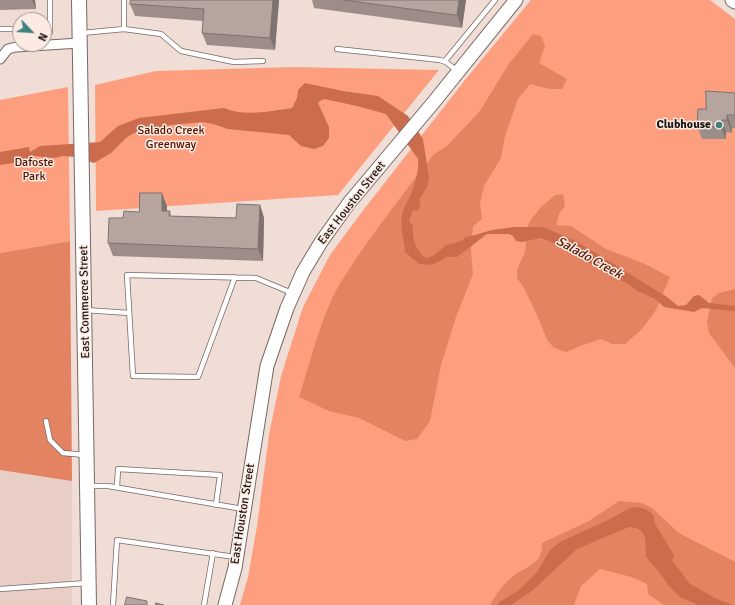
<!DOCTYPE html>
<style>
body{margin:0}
#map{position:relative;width:735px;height:605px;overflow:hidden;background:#efddd6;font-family:Signika,sans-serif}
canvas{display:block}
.north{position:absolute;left:12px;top:12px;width:40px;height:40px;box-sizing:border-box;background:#fceae3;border:1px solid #a29590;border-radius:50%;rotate:115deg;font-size:11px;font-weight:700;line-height:16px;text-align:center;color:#1b1513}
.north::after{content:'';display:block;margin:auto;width:14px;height:18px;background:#3b827e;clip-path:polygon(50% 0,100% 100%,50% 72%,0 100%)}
</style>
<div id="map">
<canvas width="735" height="605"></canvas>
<div class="north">N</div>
</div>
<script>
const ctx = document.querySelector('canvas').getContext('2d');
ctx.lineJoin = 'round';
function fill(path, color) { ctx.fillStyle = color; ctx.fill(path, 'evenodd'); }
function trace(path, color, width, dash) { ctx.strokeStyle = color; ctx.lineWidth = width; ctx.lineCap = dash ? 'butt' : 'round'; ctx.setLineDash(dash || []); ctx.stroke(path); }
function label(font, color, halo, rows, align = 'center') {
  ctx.font = font + ' Signika,sans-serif'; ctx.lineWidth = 3; ctx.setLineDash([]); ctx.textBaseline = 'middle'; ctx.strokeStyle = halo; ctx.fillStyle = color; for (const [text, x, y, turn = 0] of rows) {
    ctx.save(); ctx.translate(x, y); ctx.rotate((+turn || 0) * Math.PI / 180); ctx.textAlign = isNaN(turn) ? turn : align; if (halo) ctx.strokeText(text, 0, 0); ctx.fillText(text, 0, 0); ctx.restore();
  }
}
fill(new Path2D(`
 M0,470L72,481V605H0Z`), '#e8cec5');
fill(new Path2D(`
 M531,0H710L735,19V605H240L248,577L257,526L269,435L281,376L303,307L330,255L361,213L465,80Z
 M293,67L439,70L338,195L96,211L95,85L156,71Z
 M68,87L70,241L0,253V100Z`), '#fd9f7e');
fill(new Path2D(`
 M533,34L541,36L545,46L539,63L567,79L562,89H549L530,84L518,99L505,136L501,158L484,186L480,204L482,219L473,226L471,252L473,274L456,317L441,365L430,421L417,439L405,441L359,418L329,411L299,397C311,360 320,319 339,285C366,241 402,196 433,155L448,145L480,111L508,65Z
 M563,194L565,206L559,214L556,225L571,226L606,249L645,264L670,277L656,310L642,329L625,344H612L601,339L583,345L566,352L554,348L547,340L538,317L524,288L517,278V270L525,252L528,226L530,221L541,207L555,195Z
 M70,241L72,481L0,470V253Z
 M735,289V368L709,333L707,322L712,298L719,293Z
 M619,501L642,503L652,508L679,533L735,562V605H664L648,594L647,584C632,576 616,573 600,569L581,586L574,605H490C496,595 501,586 511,578C524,566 543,566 542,543L589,521Z`), '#e38362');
fill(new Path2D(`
 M305,83L343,91L378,96L408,116L423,139L429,178L427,187L420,198V206L417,211L414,210L412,212L409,222L413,225C412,237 415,251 426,258L433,256L446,245L462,241L464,238L492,230L514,227H543L576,241L667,297L678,306L686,305L694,296L699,295L709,303L735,306V311L702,308L694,312L664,307L655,299L636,290L631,286L556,244L541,238L522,242L516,241L513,236L509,234H487L457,257H447L432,265L419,264L405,252C405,240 399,228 402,215C404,206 410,198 413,189C416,180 419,169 418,159L386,114L357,106L324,99L320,101L318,103L329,127V138L323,146L314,149L301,146L289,135L228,129L213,124L203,122L172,125L134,133L126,138L111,153L94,163L75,157L63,156L55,158L34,156L30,158L27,161L0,165V152L29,147L30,152L40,146L100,142L118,126L139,118L224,108C244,117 272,111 292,108L297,98L298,90Z
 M639,507L649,511L654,517L655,524L674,555L672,560L690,584L717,599L733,605H698L680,597L669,586L659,572L646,557C645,542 649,528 629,527L577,549L532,591L511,605H497L501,601L518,591L537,572L551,549L560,542L610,519L630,508Z`), '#cb6d4d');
const lane = new Path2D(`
 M50,0V32
 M0,29H20
 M124,29L161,34L181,51L234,62L263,61
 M82,33L124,29V0
 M337,49L440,60L446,62L457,71
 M445,61L495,0
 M235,277L198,377L133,376L127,275L256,278L292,293
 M85,310L129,313
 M46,421L50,440L63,453L85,455
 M89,486H108L243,509
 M117,487L118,469L220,475L216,505
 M0,589L87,583
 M113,605L117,540L235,557
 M204,605L213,553`);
const street = new Path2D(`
 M0,59L8,49L16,47L80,43`);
const secondary = new Path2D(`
 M732,0L735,2
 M225,605L235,568L267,366L287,308L303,272L321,242L349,203L433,103L516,0`);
const primary = new Path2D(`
 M79,0L89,605`);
trace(lane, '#786863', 6);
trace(street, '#786863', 11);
trace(secondary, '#786863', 15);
trace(primary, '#786863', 16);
trace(lane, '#fff', 4.5);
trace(street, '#fff', 9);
trace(secondary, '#fff', 13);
trace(primary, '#fff', 14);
fill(new Path2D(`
 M0,0H35L36,9L0,10Z
 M279,0L275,50L207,45L202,33L203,21L135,16L130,4Z
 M312,0H466L462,28L314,8Z
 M735,93V128H732V133L726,132V139H702L697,126L706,109Z
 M260,205L264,218L263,261L113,256L108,243L123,218L139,212L167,206V211H170L171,216L236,218Z`), '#9d8d88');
fill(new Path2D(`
 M32,0H35L36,9Z
 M273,0H279L275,50L270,38Z
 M459,0H466L462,28L457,15Z
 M727,115L732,128V133L727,120Z
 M722,120L726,132V139L721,127Z
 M162,193L167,206L166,223L162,211Z
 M260,205L264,218L263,261L258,249Z`), '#7f736f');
const building = new Path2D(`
 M131,0H273L270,38L202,33L204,9L130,4Z
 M344,0H459L457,15Z
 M706,91L735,93V115H727V120H722L721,127L697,126L698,109H706Z
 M140,193H162V211H170L169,216L236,218L237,204L260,205L258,249L108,243L109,218H123L124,211L139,212Z
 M127,597L147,601V605H125Z
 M156,603L164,605H156Z`);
fill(building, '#b6a49e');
trace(building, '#7f736f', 1);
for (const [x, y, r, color] of [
 [719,125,4,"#3b827e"]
]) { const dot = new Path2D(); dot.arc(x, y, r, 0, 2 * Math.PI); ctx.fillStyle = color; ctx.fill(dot); trace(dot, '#fceae3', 1.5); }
label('bold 12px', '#1b1513', '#fceae3', [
 ["Clubhouse",711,125]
], 'right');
label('12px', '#501400', '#fceae3', [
 ["Salado Creek",171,131],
 ["Greenway",171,145],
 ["Dafoste",34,163],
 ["Park",34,177]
]);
label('12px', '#1b1513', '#fceae3', [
 ["East Houston Street",352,203,-52],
 ["East Commerce Street",85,302,-91],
 ["East Houston Street",243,514,-81]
]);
label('italic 13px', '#531700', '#fceae3', [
 ["Salado Creek",589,258,29]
]);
</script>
